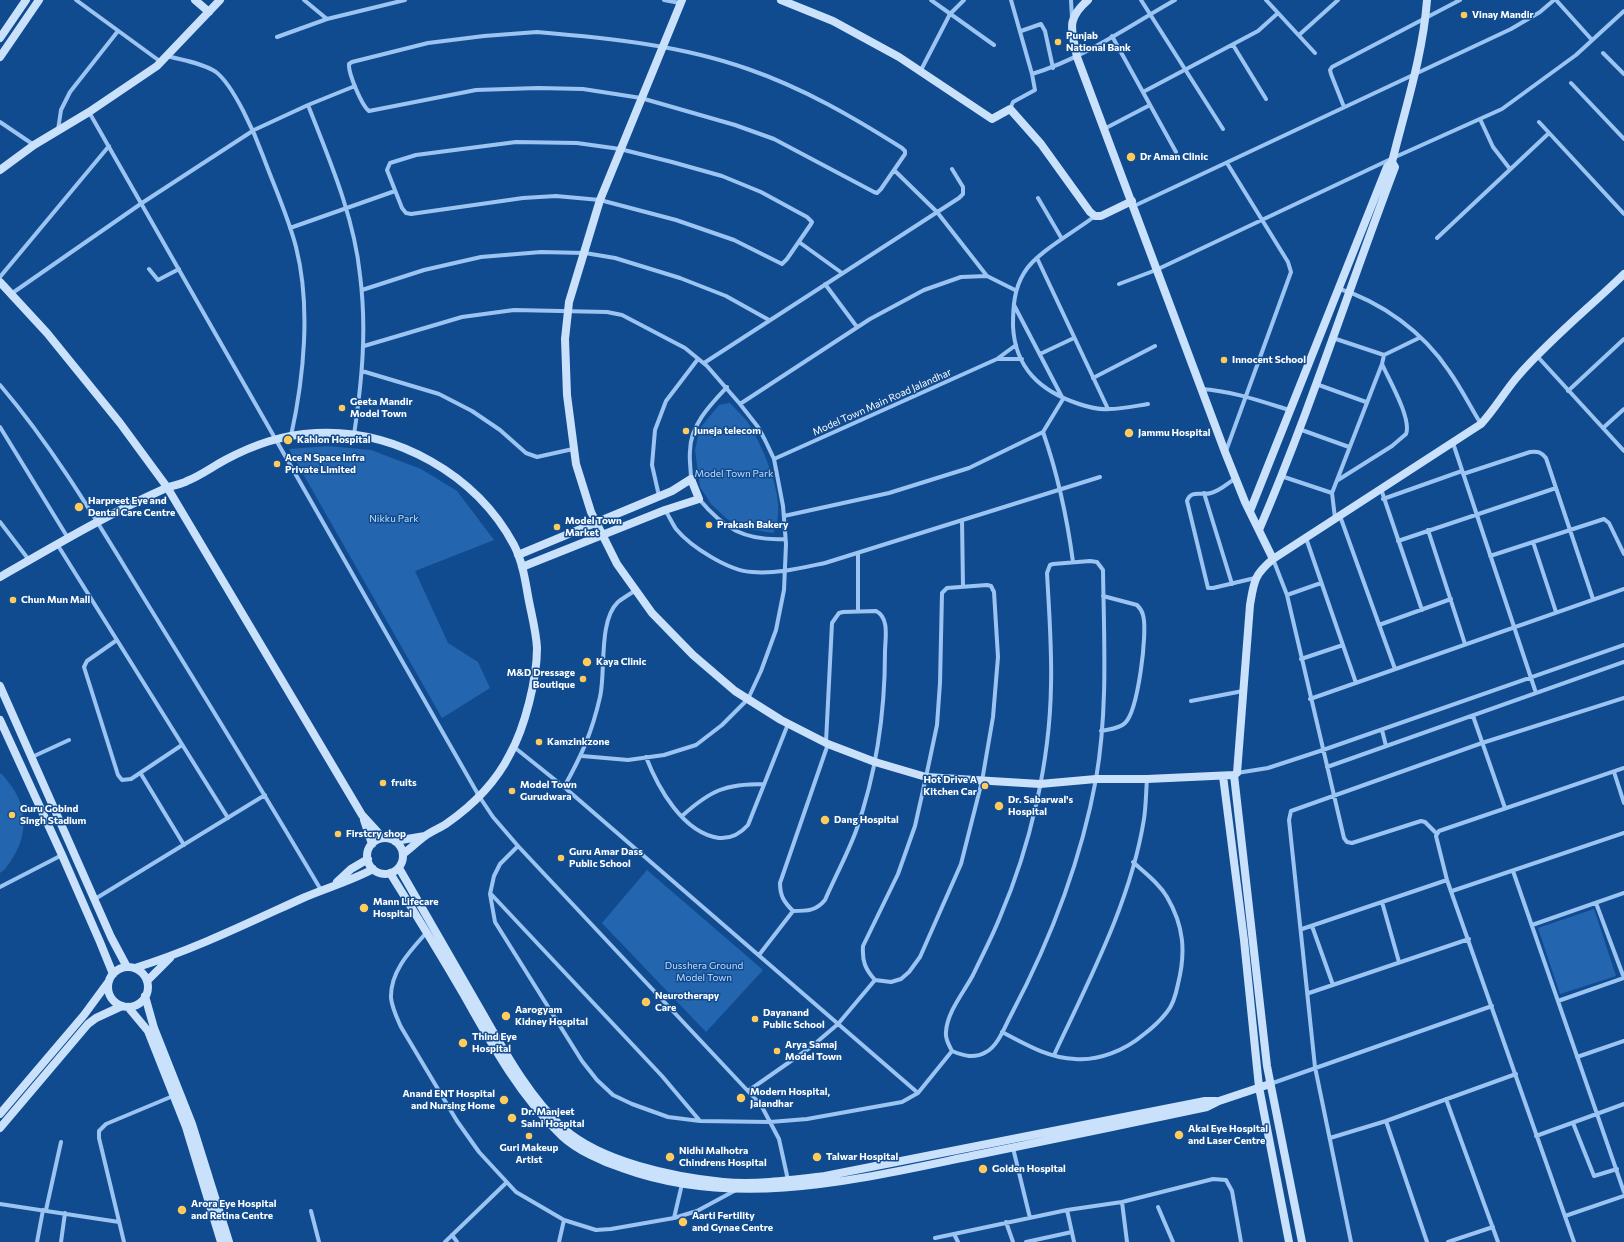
<!DOCTYPE html>
<style>
body{margin:0}
canvas{display:block;background:#114b8f}
</style>
<canvas width="1624" height="1242"></canvas>
<script>
const ctx = document.querySelector('canvas').getContext('2d');
ctx.lineJoin = 'round';
function fill(path, color) { ctx.fillStyle = color; ctx.fill(path, 'evenodd'); }
function trace(path, color, width, dash) { ctx.strokeStyle = color; ctx.lineWidth = width; ctx.lineCap = dash ? 'butt' : 'round'; ctx.setLineDash(dash || []); ctx.stroke(path); }
function label(font, color, halo, rows, align = 'center') {
  ctx.font = font + ' Commissioner,sans-serif'; ctx.lineWidth = 3; ctx.setLineDash([]); ctx.textBaseline = 'middle'; ctx.strokeStyle = halo; ctx.fillStyle = color; for (const [text, x, y, turn = 0] of rows) {
    ctx.save(); ctx.translate(x, y); ctx.rotate((+turn || 0) * Math.PI / 180); ctx.textAlign = isNaN(turn) ? turn : align; if (halo) ctx.strokeText(text, 0, 0); ctx.fillText(text, 0, 0); ctx.restore();
  }
}
fill(new Path2D(`
 M730,403C735,409 742,415 747,421C763,446 790,506 773,533L749,529L727,519L711,504L700,487L695,450L700,428L719,405Z
 M328,446L371,450L421,469L457,491L494,540L415,571L448,643L478,662L490,688L442,718L289,449Z
 M0,773C5,776 8,782 12,787C28,810 27,836 12,859C8,865 6,869 0,873Z
 M647,870L763,970L706,1032L602,923Z
 M1594,909L1616,976L1560,994L1538,928Z`), '#2365ae');
trace(new Path2D(`
 M76,0L161,62
 M304,0L327,19
 M664,0L680,3
 M931,0L994,45
 M1011,0L1032,74C1082,59 1129,26 1175,0
 M1071,0L1072,18
 M1141,0L1223,129
 M1266,0L1315,53
 M1556,0L1592,40
 M1021,31L1041,24L1045,31L1053,68
 M537,32C608,38 680,45 748,69C803,88 853,117 902,148L905,151V154L881,189L877,193L874,192L774,139L735,125L641,98L583,89L538,88L476,90L369,111C362,106 348,73 349,64L352,62L428,43L484,36Z
 M1299,35L1338,0
 M1112,36L1176,152
 M277,37L327,19L405,0
 M1233,45L1266,99
 M1603,53L1624,74
 M167,56C182,60 203,63 216,72C234,86 255,134 263,156C274,186 288,216 296,247C311,306 304,377 291,436
 M921,70L950,14L964,0
 M1571,83L1624,139
 M1143,92L1258,31L1278,13
 M308,105C329,159 354,216 360,275C367,330 362,380 354,435
 M1344,107L1331,74L1330,70L1332,67L1460,0
 M1010,109L1013,102L1035,90L1032,74
 M89,112L479,796L493,817L518,846L761,1105L779,1139L788,1180
 M1480,119L1493,147L1510,169
 M0,122L34,145
 M1539,122L1624,214
 M1104,129L1150,105
 M58,130L61,110L70,92L118,31
 M516,142L577,143L620,149L672,162L722,176L761,192L807,217L812,222L811,224L787,259L782,264L734,240L676,220L600,200L556,196L523,198L411,214L406,213L402,208L387,170L390,163L416,155Z
 M894,170L937,212L987,276
 M1038,198L1062,239
 M1134,206L1511,29L1540,12L1554,0
 M1095,216C1076,231 1035,253 1024,273C1014,289 1013,307 1013,326C1015,368 1040,391 1079,404C1088,407 1098,410 1109,409C1122,409 1135,406 1148,404
 M290,228L395,191
 M1437,238L1549,133
 M799,242L842,273
 M1037,258L1108,409
 M149,269L158,280L179,269
 M0,277L109,146
 M825,284L857,327
 M1119,284L1156,270L1393,158L1502,109L1576,55L1624,11
 M1337,288C1382,302 1423,332 1449,371C1461,388 1470,406 1481,424
 M362,290L424,270L481,257L541,252L585,253L615,258L680,278L726,296L769,320
 M11,294L142,203L254,130L308,105L355,86
 M1333,338L1384,355
 M364,346L462,317L514,310L607,312L622,315L685,348L707,366L740,404L758,427L765,440L774,459L783,506L786,544L784,590L776,630L761,671L748,699L722,725L696,745L664,755L628,760L582,756
 M1040,354L1074,338
 M1537,356L1624,451
 M997,359H1022
 M704,363L959,198L963,194V187L952,169
 M362,371L439,394L472,411L500,430L526,453L537,457L573,449
 M1093,378L1155,346
 M1316,384L1366,402
 M0,385C58,453 103,532 150,608C208,702 265,795 321,890
 M1201,389C1232,391 1260,401 1289,410
 M1568,391L1624,339
 M740,404L870,319L924,290L961,277L987,276L1015,290
 M0,427L68,538
 M1603,428L1624,409
 M1299,429L1349,447
 M1043,432C1058,475 1067,517 1073,562
 M1453,443L1536,693
 M1226,451L1291,272L1288,262L1227,163
 M774,459L997,359L1016,345
 M1463,474L1530,452C1538,451 1541,452 1546,458L1593,599
 M1281,476L1332,493
 M1236,478C1228,483 1220,491 1211,493C1202,496 1191,489 1187,501L1208,588H1213L1255,578
 M691,479C691,470 689,460 690,451C690,425 711,404 727,387
 M1338,480L1392,446L1406,434C1412,419 1389,380 1382,364
 M1381,489L1422,610
 M1204,493L1232,584
 M659,496L652,465L655,430L666,401L698,359
 M699,499C724,529 745,541 785,539
 M1383,499L1462,471
 M665,510C669,516 672,523 676,529C691,547 729,571 752,572C777,574 801,568 825,563L1100,477
 M784,516L889,493L969,468L1043,432L1063,399L1014,305
 M1340,516L1395,669
 M1335,518L1332,493L1382,364L1384,355L1419,338
 M962,520L963,587
 M0,522L29,560
 M1428,530L1465,644
 M1306,538L1356,683
 M1398,541L1556,488
 M1533,542L1556,612
 M57,544L228,818
 M858,553V611
 M1490,556L1604,519L1609,523L1624,554
 M1273,559L1287,595L1344,838L1347,842L1352,843L1421,821L1425,822L1436,833
 M1090,561L1097,562L1103,570C1104,640 1108,710 1096,779C1081,861 1050,941 1011,1015C1005,1026 998,1046 986,1052C974,1059 964,1056 952,1051C949,1045 945,1039 946,1032C947,1012 964,992 973,975C982,956 992,937 1000,917C1030,847 1050,762 1051,685C1052,648 1049,610 1047,573L1050,565L1053,564Z
 M987,585L991,586L994,592L998,657L993,717L982,781L961,864L920,957L909,972L901,979L891,982L875,980C865,969 862,961 863,946L898,874L915,826L926,777L937,725L940,683L942,593L947,588Z
 M1287,595L1321,583
 M1379,625L1451,599
 M117,640L87,661L84,667L118,775L122,780L131,779L182,745
 M1301,659L1343,645
 M1310,699L1624,589
 M1191,701L1243,691
 M1473,716L1505,808
 M1382,730L1386,746
 M1101,731C1109,729 1119,729 1125,723C1138,711 1148,632 1143,615C1142,611 1140,608 1137,605L1103,596
 M826,742L832,623L839,613L843,612L876,611C890,618 885,639 885,652C885,712 876,774 856,831C847,855 835,877 825,900C816,911 807,911 793,911C784,902 780,896 780,883L828,744
 M514,747L564,787L918,1093
 M32,757L69,740
 M646,757C658,788 683,833 719,838C731,839 740,834 748,825L788,724
 M1327,767L1624,662
 M1614,772L1624,803
 M1237,773L1268,768L1323,750L1624,645
 M141,774L184,845
 M564,787C582,755 592,732 600,697C606,672 598,621 618,602C623,598 630,594 636,590
 M682,816C711,790 725,784 764,784
 M518,846L500,864L494,876L490,894L495,922L582,1061L597,1080L613,1095L632,1104L668,1117L700,1121L770,1122L807,1119L902,1102L918,1093L952,1051
 M1513,871L1624,1192
 M0,887L62,855
 M1452,891L1624,833
 M491,894L662,1076L700,1121
 M95,899L265,795
 M1382,902L1399,962
 M1596,903L1624,978
 M1532,925L1624,893
 M1312,926L1333,985
 M1302,929L1447,880
 M427,932C411,950 390,971 391,998C392,1008 397,1018 401,1027L457,1121L479,1152L516,1192L564,1220L596,1230L611,1229L674,1218L697,1211L736,1190
 M759,955L793,911
 M1309,993L1469,939
 M1558,1001L1624,978
 M1002,1032C1025,1044 1048,1058 1075,1059C1099,1061 1125,1050 1143,1035C1151,1029 1160,1021 1167,1012C1173,1005 1176,994 1178,984C1186,952 1184,926 1167,897C1159,883 1145,873 1133,862
 M1054,1055C1089,980 1131,901 1144,819C1146,806 1146,792 1147,779
 M1577,1057L1624,1041
 M1270,1084L1492,1006
 M748,1091L811,1047L838,1024L875,980
 M1446,1099L1498,1242
 M1386,1121L1427,1242
 M1573,1123L1594,1176L1617,1169
 M1536,1136L1624,1104
 M1330,1138L1386,1121L1516,1074
 M1013,1148L1030,1218
 M1122,1202L1127,1242
 M0,1204L119,1222
 M1158,1207L1173,1242
 M46,1210L61,1142
 M1067,1210L1074,1242
 M311,1211L319,1242
 M1565,1216L1624,1196
 M674,1218L682,1184
 M1006,1222L1013,1242
 M954,1234L958,1242
 M452,1235L457,1242
 M935,1238L1067,1210L1122,1202L1213,1179L1226,1180L1232,1191L1241,1242
 M37,1242L43,1210
 M61,1242L65,1213
 M124,1242L99,1138V1131L106,1124L173,1096
 M445,1242L506,1183
 M559,1242L564,1220
 M1026,1242L1072,1232
 M1351,1242L1315,1067L1289,820L1291,811L1482,743L1624,698
 M1448,1242L1493,1227
 M1574,1242L1447,880L1436,836L1439,831L1624,768`), '#9bc4f2', 4);
trace(new Path2D(`
 M195,0L209,12
 M682,0L600,200L569,302L565,339L567,395L576,464L591,512L617,564L652,613L693,655L735,691L781,720L828,744L875,762L926,777L1040,784L1096,779H1147L1234,775L1237,773L1250,605C1254,581 1254,575 1273,559L1481,424C1495,409 1505,391 1518,376C1550,339 1589,308 1624,274
 M781,0L833,21L899,57L992,119L1010,109L1041,144L1090,212L1095,216H1101L1132,201
 M1088,0C1065,20 1072,30 1077,57L1225,452L1245,502L1273,559
 M0,38L26,0
 M0,57L39,0
 M0,170L34,145L89,112L157,66L220,0
 M0,282L47,333L120,423L167,487L362,815L383,838
 M1250,511L1387,167L1392,162C1405,109 1423,55 1427,0
 M1259,530C1310,411 1349,288 1395,167L1392,162
 M518,555L672,491L691,479L699,499L665,510L522,567
 M0,577C54,546 108,514 164,489C172,485 180,485 187,481C200,476 212,467 225,460C255,444 282,435 316,433C395,429 476,474 514,545C522,561 525,578 528,596C531,613 536,630 537,648C537,679 525,727 510,754C496,782 472,806 446,824C440,828 432,831 425,836C418,841 411,848 403,854
 M0,686L111,937L127,967
 M0,720L62,855L100,942L113,974
 M1234,775L1267,1066L1302,1242
 M1223,776L1244,940L1259,1087L1289,1242
 M364,820L372,844
 M367 856a18 18 0 1 1 36 0a18 18 0 1 1-36 0Z
 M395,841L425,836
 M399,868C427,917 455,966 483,1014C506,1054 529,1096 563,1128C601,1162 673,1177 723,1182C757,1185 792,1180 825,1176L1205,1101H1216
 M390,873C415,913 440,954 464,995C492,1045 520,1096 562,1136C577,1150 603,1162 622,1168C740,1211 863,1178 981,1154C1056,1139 1132,1123 1207,1107L1219,1101L1270,1084
 M337,882L351,869L368,859
 M108 987a20 20 0 1 1 40 0a20 20 0 1 1-40 0Z
 M135,968C193,950 248,923 303,898C326,888 351,881 373,869
 M147,981L170,958
 M145,996L154,1028L192,1124L229,1242
 M128,1007L148,1031L186,1127L221,1242
 M0,1114L84,1015L109,981
 M0,1128L88,1024L96,1018L122,1006`), '#cae1fc', 8);
for (const [x, y, r, color] of [
 [1464,15,4,"#ffcc5c"],
 [1058,42,4,"#ffcc5c"],
 [1131,157,5,"#ffcc5c"],
 [1224,360,4,"#ffcc5c"],
 [342,408,4,"#ffcc5c"],
 [686,431,4,"#ffcc5c"],
 [1129,433,5,"#ffcc5c"],
 [288,440,5,"#ffcc5c"],
 [277,464,4,"#ffcc5c"],
 [79,507,5,"#ffcc5c"],
 [709,525,4,"#ffcc5c"],
 [557,527,4,"#ffcc5c"],
 [13,600,4,"#ffcc5c"],
 [587,662,5,"#ffcc5c"],
 [583,679,4,"#ffcc5c"],
 [539,742,4,"#ffcc5c"],
 [383,783,4,"#ffcc5c"],
 [985,786,4,"#ffcc5c"],
 [512,791,4,"#ffcc5c"],
 [999,806,5,"#ffcc5c"],
 [12,815,4,"#ffcc5c"],
 [825,820,5,"#ffcc5c"],
 [338,834,4,"#ffcc5c"],
 [561,858,4,"#ffcc5c"],
 [364,908,5,"#ffcc5c"],
 [646,1002,5,"#ffcc5c"],
 [506,1016,5,"#ffcc5c"],
 [755,1019,4,"#ffcc5c"],
 [463,1043,5,"#ffcc5c"],
 [777,1051,4,"#ffcc5c"],
 [741,1098,5,"#ffcc5c"],
 [504,1100,5,"#ffcc5c"],
 [512,1118,5,"#ffcc5c"],
 [1179,1135,5,"#ffcc5c"],
 [529,1136,4,"#ffcc5c"],
 [670,1157,5,"#ffcc5c"],
 [817,1157,5,"#ffcc5c"],
 [983,1169,5,"#ffcc5c"],
 [182,1210,5,"#ffcc5c"],
 [683,1222,5,"#ffcc5c"]
]) { const dot = new Path2D(); dot.arc(x, y, r, 0, 2 * Math.PI); ctx.fillStyle = color; ctx.fill(dot); trace(dot, '#114b8f', 1.5); }
label('bold 10px', '#fff', '#114b8f', [
 ["Vinay Mandir",1472,15],
 ["Punjab",1066,36],
 ["National Bank",1066,48],
 ["Dr Aman Clinic",1140,157],
 ["Innocent School",1232,360],
 ["Geeta Mandir",350,402],
 ["Model Town",350,414],
 ["Juneja telecom",694,431],
 ["Jammu Hospital",1138,433],
 ["Kahlon Hospital",297,440],
 ["Ace N Space Infra",285,458],
 ["Private Limited",285,470],
 ["Harpreet Eye and",88,501],
 ["Dental Care Centre",88,513],
 ["Model Town",565,521],
 ["Market",565,533],
 ["Prakash Bakery",717,525],
 ["Chun Mun Mall",21,600],
 ["Kaya Clinic",596,662],
 ["M&D Dressage",575,673,"right"],
 ["Boutique",575,685,"right"],
 ["Kamzinkzone",547,742],
 ["Hot Drive A",977,780,"right"],
 ["Kitchen Car",977,792,"right"],
 ["fruits",391,783],
 ["Model Town",520,785],
 ["Gurudwara",520,797],
 ["Dr. Sabarwal's",1008,800],
 ["Hospital",1008,812],
 ["Guru Gobind",20,809],
 ["Singh Stadium",20,821],
 ["Dang Hospital",834,820],
 ["Firstcry shop",346,834],
 ["Guru Amar Dass",569,852],
 ["Public School",569,864],
 ["Mann Lifecare",373,902],
 ["Hospital",373,914],
 ["Neurotherapy",655,996],
 ["Care",655,1008],
 ["Aarogyam",515,1010],
 ["Kidney Hospital",515,1022],
 ["Dayanand",763,1013],
 ["Public School",763,1025],
 ["Thind Eye",472,1037],
 ["Hospital",472,1049],
 ["Arya Samaj",785,1045],
 ["Model Town",785,1057],
 ["Modern Hospital,",750,1092],
 ["Jalandhar",750,1104],
 ["Anand ENT Hospital",495,1094,"right"],
 ["and Nursing Home",495,1106,"right"],
 ["Dr. Manjeet",521,1112],
 ["Saini Hospital",521,1124],
 ["Akal Eye Hospital",1188,1129],
 ["and Laser Centre",1188,1141],
 ["Guri Makeup",529,1148,"center"],
 ["Artist",529,1160,"center"],
 ["Nidhi Malhotra",679,1151],
 ["Chindrens Hospital",679,1163],
 ["Talwar Hospital",826,1157],
 ["Golden Hospital",992,1169],
 ["Arora Eye Hospital",191,1204],
 ["and Retina Centre",191,1216],
 ["Aarti Fertility",692,1216],
 ["and Gynae Centre",692,1228]
], 'left');
label('10px', '#fff', '#114b8f', [
 ["Model Town Main Road Jalandhar",882,402,-24]
]);
label('10px', '#c2defd', '#114b8f', [
 ["Model Town Park",734,474],
 ["Nikku Park",394,519],
 ["Dusshera Ground",704,966],
 ["Model Town",704,978]
]);
</script>
